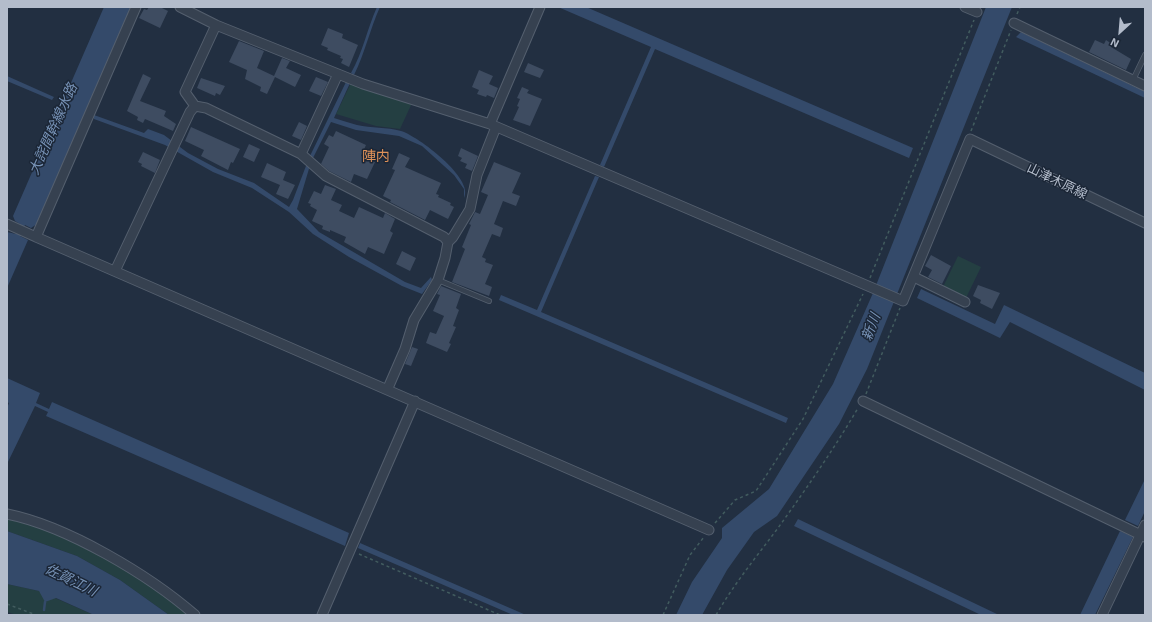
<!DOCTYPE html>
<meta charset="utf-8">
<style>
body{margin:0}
#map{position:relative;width:1152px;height:622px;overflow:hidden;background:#222f41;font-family:"Exo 2",sans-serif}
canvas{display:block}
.frame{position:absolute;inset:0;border:8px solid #b3bccb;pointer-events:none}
.north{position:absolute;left:1100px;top:12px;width:40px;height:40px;-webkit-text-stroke:3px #1b2636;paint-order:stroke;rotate:206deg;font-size:11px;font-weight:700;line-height:16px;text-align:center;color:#b3bccb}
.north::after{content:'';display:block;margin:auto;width:14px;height:18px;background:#b3bccb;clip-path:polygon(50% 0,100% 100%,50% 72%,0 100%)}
</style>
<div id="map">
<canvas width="1152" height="622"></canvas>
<div class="frame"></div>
<div class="north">N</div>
</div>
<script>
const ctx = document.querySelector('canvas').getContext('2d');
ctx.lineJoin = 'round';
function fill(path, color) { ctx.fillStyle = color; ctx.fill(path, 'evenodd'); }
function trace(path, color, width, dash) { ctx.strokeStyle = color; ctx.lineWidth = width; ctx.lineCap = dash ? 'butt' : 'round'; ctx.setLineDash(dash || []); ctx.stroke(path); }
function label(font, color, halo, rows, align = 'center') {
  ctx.font = font + ' "Exo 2","Noto Sans JP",sans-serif'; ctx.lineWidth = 3; ctx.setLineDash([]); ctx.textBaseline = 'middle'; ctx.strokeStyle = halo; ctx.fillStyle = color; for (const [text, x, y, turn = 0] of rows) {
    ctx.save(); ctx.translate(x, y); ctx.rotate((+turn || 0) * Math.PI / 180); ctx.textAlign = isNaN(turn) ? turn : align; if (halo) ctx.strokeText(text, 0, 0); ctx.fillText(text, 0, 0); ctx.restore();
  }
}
fill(new Path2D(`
 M351,83L412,103L400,129L376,126L336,114Z
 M958,256L981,267L966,298L943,287Z
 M7,518L22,520L81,544L127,569L190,615H169L120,580L77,556L7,531Z
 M7,584L39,591L94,615H17L7,612Z`), '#243f42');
fill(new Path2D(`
 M104,7H131L37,224L31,228L25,225L20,236L28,240L7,288V232L16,234L20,224L15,221L13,216Z
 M377,7H380C370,29 365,53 354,75L351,73C363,52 367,29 377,7Z
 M558,7H586L913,148L909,158L655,49L604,167L600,165L651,47Z
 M986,7H1012L867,369L839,424L777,516L754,532L727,570L702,615H676L692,582L722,538V528L769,489L833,384L873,293Z
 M1021,32L1137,88L1145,90V98L1016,37Z
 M7,76L54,97L52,100L7,81Z
 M346,82L350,83L334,118C341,120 349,123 357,125C371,128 387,127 401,131C418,136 475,179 464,198V189L454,175L422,146L399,136L356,130L331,122L311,162L297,209L319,232L405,282L421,288L431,277L432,280L422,294L402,286L349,257L313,234L289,212L252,188L213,172L165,145L94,119V115L144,133L148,129L164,135L188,153L218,169L254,183L289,207L293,200L309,158Z
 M595,176L599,177L541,312L788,418L786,423L499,300L501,295L537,310Z
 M921,289L995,324L1004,305L1145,373V390L1010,322L1000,338L917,298Z
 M7,378L40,393L36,403L49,409L52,402L349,533L345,546L46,416L48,412L35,406L7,464V408L9,403L7,402Z
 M1145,479V511L1138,526L1125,520Z
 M798,519L999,615H981L794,526Z
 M7,531L77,556L120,580L169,615H94L56,598L45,602L39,591L7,584Z
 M1120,531L1133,537L1095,615H1080Z
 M360,543L526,615H513L358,548Z`), '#344a6a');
trace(new Path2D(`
 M44,610L45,602`), '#344a6a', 2.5);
fill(new Path2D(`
 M149,7H160L168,11L160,28L139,18L144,9L147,10Z
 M328,28L343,34L342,38L358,45L349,67L341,63L343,59L340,58L341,56L327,50L328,48L321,45Z
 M1095,40L1104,44L1106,40L1112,44L1111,47L1131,59L1126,70L1089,52Z
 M239,41L264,51L257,68L274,76L282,58L290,61L286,68L301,75L295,87L275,77L267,94L260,91L261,87L245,79L247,70L229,62Z
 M528,63L544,70L540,78L524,72Z
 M479,70L493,76L489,84L498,88L494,98L487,95L486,97L477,94L479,90L472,87Z
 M143,74L151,78L140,101L166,111L164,116L176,124L173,131L145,119L143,123L137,120L138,117L127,111Z
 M316,77L328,82L321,96L309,91Z
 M201,78L225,86L220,95L216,93L215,96L197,88Z
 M522,87L529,90L527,93L542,99L530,126L513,120L519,107L517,106L520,99L517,98Z
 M299,122L307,126L301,140L292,136Z
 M191,127L240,149L233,163L231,162L228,170L201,156L204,150L185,141Z
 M336,131L366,145L361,156L375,162L367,179L354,174L351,182L329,171L321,164L329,147L324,144L329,135L333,137Z
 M249,144L260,149L254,162L243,157Z
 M461,148L478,156L472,171L465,168L467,164L460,161L462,158L458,156Z
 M143,152L160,160L155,173L141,166L142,164L138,162Z
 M399,153L410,158L405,167L441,183L436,194L439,195L438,197L451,203L450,205L454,207L448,219L430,210L425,220L390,202L391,200L383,196L395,170L392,169Z
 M494,162L521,173L512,193L520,196L516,206L503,201L494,224L503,228L500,237L492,234L482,257L486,259L485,262L493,265L485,284L492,287L489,296L452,282L465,249L462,247L471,225L469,224L475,212L480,214L488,195L481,192Z
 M267,163L286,172L283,180L295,185L288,199L276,194L280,185L261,177Z
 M325,185L336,189L331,200L342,205L339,211L354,218L359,207L383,218L385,213L395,219L390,231L393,233L384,254L368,247L365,254L344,242L346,237L330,230V232L322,229L323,226L312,221L317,210L310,206L311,204L308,203L314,191L321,194Z
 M402,251L416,258L410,271L396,264Z
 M931,255L951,266L942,284L928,277L932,270L925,266Z
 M978,285L1000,293L992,309L980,303L981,300L973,296Z
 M441,286L461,294L456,308L459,310L453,326L456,327L449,343L451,344L447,352L426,343L430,332L436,334L444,316L433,311L440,295L437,294Z
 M412,347L418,349L411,366L405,364Z`), '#3e4c61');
const service = new Path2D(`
 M1133,80L1145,55
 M438,280L489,301`);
const minor = new Path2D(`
 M180,7L216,25L363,84L490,124L903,301L970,139L1145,223
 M965,7L977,12
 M1014,23L1145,86
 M216,25L185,92L195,106L206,108L301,154L326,176L444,237L448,242L445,258L438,280L414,320L405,349L388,388
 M490,124L540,7
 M301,154L338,74
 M7,224L36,237L136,7
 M36,237L709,530
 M448,242L453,237L470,209L477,175L496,127
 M115,271L190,112L195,106
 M914,277L965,302
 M863,401L1145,537
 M7,514C67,526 149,575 195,615
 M322,615L415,401
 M1102,615L1145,525`);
trace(service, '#545f6e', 6);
trace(minor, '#545f6e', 11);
trace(new Path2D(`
 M1017,14L1020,7
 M971,131L1011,30
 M870,278L974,20
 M866,394L900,308
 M715,523L735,500L756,491L803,419L863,294
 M359,554L500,615
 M7,604L36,615
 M663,615L690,555L704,537
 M716,615C734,584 757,556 778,528C806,489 834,449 858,408`), '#425c5f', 1.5, [3, 3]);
trace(service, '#364150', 4.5);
trace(minor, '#364150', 9);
label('13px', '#b3bccb', '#1b2636', [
 ["山津木原線",1057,181,26]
]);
label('italic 14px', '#7792b6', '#1b2636', [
 ["大詫間幹線水路",53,129,-66],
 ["新川",871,327,-69],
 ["佐賀江川",71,580,26]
]);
label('14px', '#e09259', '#1b2636', [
 ["陣内",376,156]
]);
</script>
